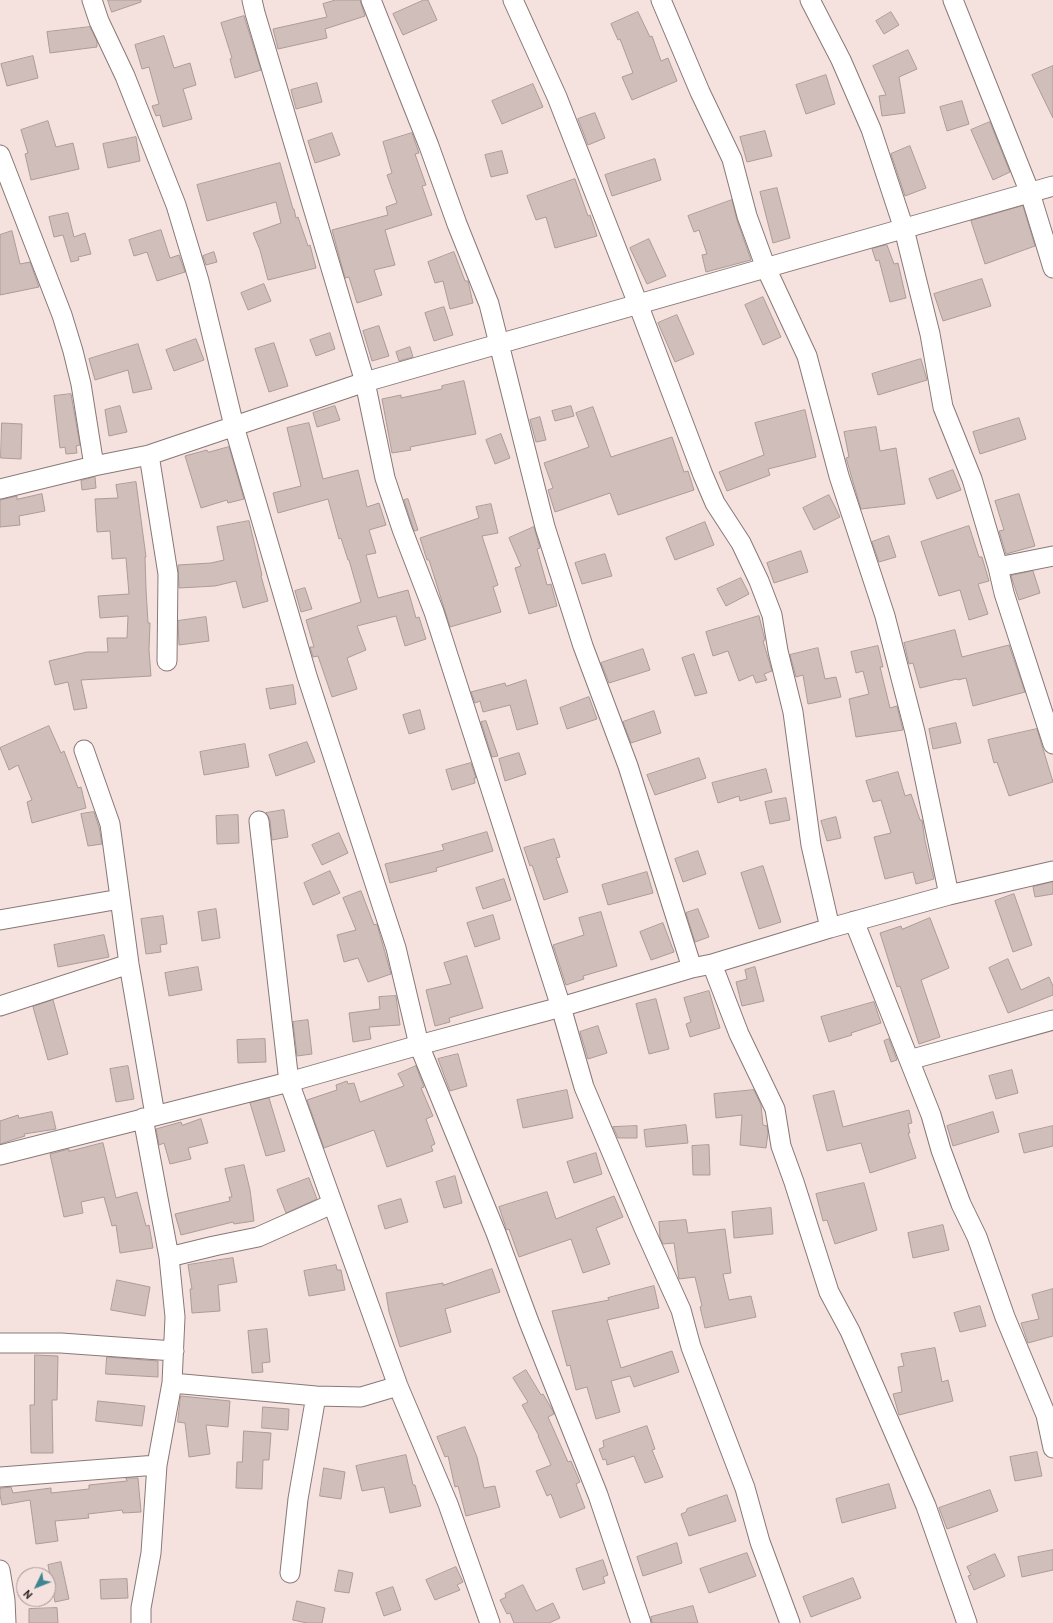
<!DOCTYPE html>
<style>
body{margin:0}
#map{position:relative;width:1053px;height:1623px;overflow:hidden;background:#f5e2df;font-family:"PT Sans",sans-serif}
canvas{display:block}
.north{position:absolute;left:16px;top:1567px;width:40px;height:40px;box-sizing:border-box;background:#f5e2df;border:1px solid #a59694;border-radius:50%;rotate:227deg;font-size:11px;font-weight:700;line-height:16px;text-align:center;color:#2c2524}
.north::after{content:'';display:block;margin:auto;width:14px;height:18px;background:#3f8590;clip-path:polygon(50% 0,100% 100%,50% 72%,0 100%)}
</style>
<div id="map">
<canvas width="1053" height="1623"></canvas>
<div class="north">N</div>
</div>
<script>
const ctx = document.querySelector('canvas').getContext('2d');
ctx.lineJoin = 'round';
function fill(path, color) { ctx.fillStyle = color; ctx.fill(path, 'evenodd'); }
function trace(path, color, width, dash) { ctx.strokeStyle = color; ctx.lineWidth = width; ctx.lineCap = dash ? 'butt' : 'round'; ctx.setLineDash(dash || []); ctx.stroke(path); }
const building = new Path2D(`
 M108,0H141V2L112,12Z
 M336,0H360L365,16L325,29L327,38L278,49L273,29L327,17L323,4Z
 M424,0H428L437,20L403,35L393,14Z
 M638,12L650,37L652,36L661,61L668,58L677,81L632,100L622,77L633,73L620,39L618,40L611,24Z
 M891,12L899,25L884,34L876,21Z
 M244,16L261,70L235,78L230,59L232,58L221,23Z
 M90,27L97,41V47L50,53L47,32Z
 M164,36L174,68L190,63L196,85L183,89L192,119L163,127L160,115L156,116L152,106L159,104L149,67L142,69L135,45Z
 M908,50L917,69L899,77L905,113L882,116L879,96L886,95L873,66Z
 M33,56L38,78L7,86L1,64Z
 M1053,66V118L1032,75Z
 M826,75L835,104L806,114L796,85Z
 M317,83L322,102L296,109L291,90Z
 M533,84L543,107L502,124L492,101Z
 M962,101L969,124L947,131L940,107Z
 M595,113L605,138L588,145L578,119Z
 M48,121L56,147L73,143L79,169L31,180L25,154L28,153L21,130Z
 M990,122L1010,172L993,180L971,130Z
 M765,131L772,156L747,162L740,137Z
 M332,133L340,155L315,163L308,141Z
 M412,133L419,153L415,154L426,185L422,186L432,215L385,230L395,265L374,270L382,295L357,303L349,277L345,278L332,230L388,215L386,207L397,203L387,175L392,173L383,142Z
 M136,137L140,161L108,168L103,144Z
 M910,146L926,188L905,196L891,154Z
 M502,151L508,173L491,177L485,155Z
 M655,159L661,180L612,196L605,175Z
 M280,163L293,209H294L296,218L298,217L308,246L310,245L316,268L268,280L260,250L253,233L281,223L276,202L207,221L197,185Z
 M575,179L588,216L590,215L597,236L555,248L546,217L536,220L527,196Z
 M777,188L790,238L773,243L760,192Z
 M732,200L737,220L751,260L706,272L702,255L707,254L699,230L694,232L688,216Z
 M1023,206L1035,246L985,264L971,221Z
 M68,213L74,237L85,233L91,254L78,257L79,260L71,262L63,235L54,237L49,217Z
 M161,230L170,258L179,255L185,272L157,281L147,252L134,256L129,240Z
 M12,231L20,264L30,262L39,287L0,295V235Z
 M649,239L666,276L647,284L630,248Z
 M887,245L894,264L898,263L906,298L890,302L879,260L876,261L872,249Z
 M214,252L217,262L206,265L203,256Z
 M454,252L465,281H468L473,303L450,309L443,281L435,283L428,262Z
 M982,279L991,306L943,321L934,294Z
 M264,284L271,301L248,310L241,293Z
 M763,297L781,337L763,345L745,305Z
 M444,307L453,335L434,341L425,313Z
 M677,315L694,354L675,362L658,323Z
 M379,326L389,356L372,361L363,331Z
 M330,333L335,349L316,356L310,340Z
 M196,339L204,360L174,371L166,350Z
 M274,343L288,386L269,392L255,349Z
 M138,344L152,389L133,393L128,370L95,380L89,359Z
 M410,347L413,357L399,361L396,352Z
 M921,359L927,380L878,395L872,374Z
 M464,381L476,434L410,447L411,450L392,453L382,399L401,395V398L442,389V386Z
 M71,394L80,445L76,446L77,453L66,454L65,447L60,448L54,396Z
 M120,406L127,432L109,436L105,410Z
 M335,406L340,420L317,427L313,413Z
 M571,406L574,416L555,421L552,411Z
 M593,407L611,457L672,437L684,472L688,471L694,490L618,515L610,493L555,512L548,490L553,488L544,463L589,447L576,413Z
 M805,410L816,457L768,469L770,475L727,491L719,472L764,455L755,423Z
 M540,417L546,440L536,442L530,420Z
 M1019,418L1026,439L980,454L973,432Z
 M2,423L22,424L21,459L1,458Z
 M309,423L323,479L358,470L367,507L379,503L386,525L369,530L376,553L366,555L378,598L408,590L416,618L419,617L426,639L405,646L396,616L357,626L366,650L347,658L357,689L332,697L318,656L313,657L310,647H314L306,620L361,602L349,560H348L341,538L339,539L328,499L278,513L273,493L301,486L287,428Z
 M876,427L880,451L896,448L905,504L861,509L846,458L849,457L844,432Z
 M501,434L510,458L495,464L486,440Z
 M229,447L244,499L228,503L227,500L201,508L185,456L207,450L208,452Z
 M953,470L961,490L937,499L929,479Z
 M95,477L96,488L82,490L81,481Z
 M136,482L146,557H145L146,589L148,623H150L149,650L151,676L81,680L87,708L74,710L68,682L55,685L49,661L87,652H108L107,638H127L128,616L100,618L98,596L129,594L126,558L112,559L110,531L97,532L95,499L118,498L116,485Z
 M42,494L45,511L19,516L20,525L0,527V500L17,496V499Z
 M1019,494L1035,546L1006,554L999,531L1004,530L995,501Z
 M829,495L840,517L814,530L803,508Z
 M408,499L418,530L414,531L404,500Z
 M491,504L498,533L482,536L498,585L493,587L501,612L450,627L429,560H427L420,538L479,518L476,507Z
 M249,521L262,575L261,576L268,601L243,608L236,581L215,586L179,588L178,565L211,563L224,560L217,527Z
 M705,522L714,545L675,560L666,538Z
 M969,526L979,557H982L989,581L978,584L988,614L969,620L960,590L939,596L921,542Z
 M534,527L540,548L537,549L547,585L551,584L557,606L529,614L515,568L521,566L509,538Z
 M889,536L896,557L879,562L872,542Z
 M801,551L808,572L774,583L767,563Z
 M605,554L612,576L582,584L575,563Z
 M1033,571L1040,593L1019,600L1011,576Z
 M741,578L749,594L726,606L717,589Z
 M305,588L312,609L301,612L295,591Z
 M759,616L765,640L763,641L772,671L764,674L767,680L756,683L753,675L739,681L728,651L713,656L706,632Z
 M206,617L209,641L179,645L178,621Z
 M955,630L962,657L1009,645L1025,692L973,706L966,678L958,680L957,679L920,688L913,663L909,664L904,643Z
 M878,646L883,667H880L890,708L897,706L903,730L856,737L849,699L869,694L863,671L856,673L851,652Z
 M818,648L825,679L836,677L841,697L808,704L803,675L796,677L790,655Z
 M643,649L650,670L609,683L601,663Z
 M694,654L707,693L695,696L682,658Z
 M526,680L538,724L517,730L510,705L483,712L480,701L475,703L471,692L505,683L506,686Z
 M293,685L296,704L270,709L266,689Z
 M589,697L597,719L567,729L560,708Z
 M420,710L425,729L409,734L403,715Z
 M654,711L661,733L631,743L623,722Z
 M486,721L498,756L492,757L481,722Z
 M956,723L961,743L933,749L929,729Z
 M49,726L61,753L64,751L78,788L81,787L86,808L32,823L27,802L32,800L18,765L9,770L0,748Z
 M1037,729L1053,782L1009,796L997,762L994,763L988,740Z
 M307,742L315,762L276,776L269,755Z
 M245,744L249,767L204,775L200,752Z
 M519,753L526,774L505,781L499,759Z
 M699,758L706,778L655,795L647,775Z
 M471,763L476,778H474L475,783L452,790L446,770Z
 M766,769L772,792L740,801L739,796L718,803L712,783Z
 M898,772L905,796L911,794L920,820H922L925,841L934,879L916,884L913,872L885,879L874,837L891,833L881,800L873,802L866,781Z
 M786,798L790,820L770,824L765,802Z
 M284,810L288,837L272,840L270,820L266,813Z
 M94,812L99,827L102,844L88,846L81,814Z
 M238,815L239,843L217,844L216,816Z
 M836,817L841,838L827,841L821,821Z
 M487,832L493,851L436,868L437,871L390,883L385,864L444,850L442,845Z
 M339,833L348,853L322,865L312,845Z
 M554,839L560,857L556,858L568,892L544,900L532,865L530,866L524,848Z
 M698,851L706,874L683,882L675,859Z
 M763,866L781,922L759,929L741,873Z
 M330,871L340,893L313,905L304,883Z
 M647,872L653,893L608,905L602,885Z
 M504,879L511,900L483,909L476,888Z
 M1053,882V894L1035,897L1033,887Z
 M361,891L374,925L377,924L391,974L368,982L358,958L344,962L337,935L356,930L343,898Z
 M1014,894L1032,945L1013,952L995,901Z
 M216,909L220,938L202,941L198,912Z
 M698,909L709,937L695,942L686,913Z
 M601,912L617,966L583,976L584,979L566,985L553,945L584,935L579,918Z
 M493,915L500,939L475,947L467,923Z
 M163,916L167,944L160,945L161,952L146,954L141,919Z
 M930,918L949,968L921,980L940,1037L919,1044L900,986L897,987L880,933L901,926L902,929Z
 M663,923L674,952L651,960L640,932Z
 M104,935L109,957L58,967L54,945Z
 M467,956L483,1008L449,1018L450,1022L435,1026L426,990L451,984L444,963Z
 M1008,959L1021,990L1049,977L1053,986V995L1008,1013L989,968Z
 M198,967L202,990L169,996L165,973Z
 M755,967L764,1001L742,1006L736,982L747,979L745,970Z
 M709,991L720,1028L690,1037L686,1024L691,1022L684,998Z
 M396,996L400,1025L369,1027L371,1039L353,1042L349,1013L380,1009L379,997Z
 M656,999L669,1049L649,1054L636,1004Z
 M53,1000L68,1054L48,1060L33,1007Z
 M874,1002L881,1023L851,1033L852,1035L829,1042L821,1017Z
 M308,1020L312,1054L297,1056L293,1022Z
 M598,1026L607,1053L588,1059L580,1032Z
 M265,1039L266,1062L238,1063L237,1040Z
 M889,1039L897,1060L891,1062L884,1041Z
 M458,1054L467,1086L450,1091L438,1059Z
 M128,1066L134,1099L116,1102L110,1069Z
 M416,1066L424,1087L421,1088L433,1116L426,1119L435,1144L431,1146L433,1151L387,1167L374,1130L324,1148L307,1100L337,1090L336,1085L347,1081L348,1084L354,1083L360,1102L404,1086L398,1074Z
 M1012,1070L1018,1093L996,1099L989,1076Z
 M567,1090L573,1118L523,1128L517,1100Z
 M754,1090L761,1105L763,1125L767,1126L768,1133L766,1148L740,1145L742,1115L716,1118L714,1094Z
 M834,1091L843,1127L909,1110L912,1123L908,1124L910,1133H908L916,1158L870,1173L861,1143L827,1151L813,1096Z
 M269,1098L285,1151L266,1156L250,1103Z
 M52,1112L56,1129L24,1134L25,1136L0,1144V1121L18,1115L19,1118Z
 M993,1112L999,1132L953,1146L947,1126Z
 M201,1119L208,1143L188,1148L191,1159L170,1164L164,1143L159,1145L156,1129L181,1122L182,1125Z
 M686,1125L688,1143L646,1147L644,1130Z
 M637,1126V1138H618L613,1127Z
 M1053,1126V1146L1024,1153L1019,1134Z
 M103,1143L116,1198L137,1192L146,1226L149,1225L153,1248L120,1253L116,1225L112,1226L104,1197L81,1202L83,1213L64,1217L50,1154L69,1149V1151Z
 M709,1145L710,1175H693L692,1146Z
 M596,1153L602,1174L574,1183L567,1162Z
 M244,1165L250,1190L254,1221L234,1224L233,1222L181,1235L175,1214L230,1201L229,1197H232L225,1169Z
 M455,1176L462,1203L444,1208L436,1182Z
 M309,1178L317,1199L286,1213L277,1190Z
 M864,1183L877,1230L835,1244L827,1220L823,1221L816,1194Z
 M547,1192L556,1219L614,1196L623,1217L596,1228L610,1264L583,1273L571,1239L519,1257L509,1229L506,1230L505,1225L499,1207Z
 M401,1199L408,1222L385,1229L378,1206Z
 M771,1208L773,1234L734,1238L732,1212Z
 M686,1220L688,1233L725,1229L731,1273L723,1274L729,1300L751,1296L756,1317L705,1328L700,1307L702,1306L695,1277L679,1279L674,1243L663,1244L660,1238L659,1222Z
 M943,1225L949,1250L913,1258L908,1233Z
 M233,1258L237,1282L218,1285L220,1311L192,1313L190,1289H192L188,1265Z
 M336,1265L337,1270H341L345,1290L309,1296L304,1271Z
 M492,1269L500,1292L445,1309L451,1332L400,1347L389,1312L386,1293L443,1283V1285Z
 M117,1280L150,1287L145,1316L111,1310Z
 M654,1286L659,1308L607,1320L621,1368L672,1351L679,1372L634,1387L630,1376L611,1381L620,1412L596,1419L587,1387L576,1390L570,1365L567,1366L552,1311L609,1300L608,1298Z
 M1053,1289V1336L1028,1343L1021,1323L1039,1319L1032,1295Z
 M980,1306L986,1326L960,1332L954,1313Z
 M267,1329L270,1362L262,1363L263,1372L252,1373L248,1331Z
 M935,1348L942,1382L948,1380L953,1401L899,1415L893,1394L902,1392L898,1367L904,1366L901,1354Z
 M35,1355L58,1356L57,1400H52L53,1453H31L30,1405H34Z
 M107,1357L158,1361V1377L106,1374Z
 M526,1370L541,1395L543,1394L553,1411L554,1414L548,1417L568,1462L571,1461L580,1482L576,1484L585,1508L560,1518L551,1494L547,1496L536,1471L551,1465L538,1436H539L522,1405L528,1402L513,1378Z
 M181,1396L230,1401L228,1427L206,1425L210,1454L189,1457L185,1423L178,1422Z
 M98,1401L145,1406L142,1426L96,1421Z
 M263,1407L289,1409L288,1430L262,1428Z
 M647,1426L655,1449L652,1450L663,1477L645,1483L634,1456L607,1465L606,1459L603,1460L599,1449L604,1447L603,1441Z
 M465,1427L477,1457L484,1488L495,1486L500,1507L466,1516L458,1486L455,1487L448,1456L445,1457L437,1437Z
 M244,1431L271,1433L269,1460H263L262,1489L236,1488L237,1462H242Z
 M1037,1452L1042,1476L1015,1481L1010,1457Z
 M406,1455L413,1485H415L421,1506L390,1513L384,1487L362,1491L356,1466Z
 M324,1468L345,1472L341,1499L320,1496Z
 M126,1478H138L141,1512L123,1513L122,1510L88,1514L89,1518L55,1521L58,1541L36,1544L30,1500L2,1505L0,1495V1488H2L11,1487L13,1493L51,1488V1493L89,1489V1485L127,1481Z
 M889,1484L896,1508L842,1523L836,1499Z
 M990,1490L998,1511L947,1529L939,1508Z
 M727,1495L736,1521L689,1536L681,1514L686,1512L687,1509Z
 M677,1543L682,1563L643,1576L637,1557Z
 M1053,1550V1570L1022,1577L1018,1557Z
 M747,1553L756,1576L709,1593L700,1569Z
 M995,1554L1005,1576L974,1590L968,1576L971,1575L967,1567Z
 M603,1560L608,1575L603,1577L605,1583L583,1590L576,1569Z
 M61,1562L69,1599L55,1602L48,1565Z
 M456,1567L463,1582L457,1585L460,1590L435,1600L426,1580Z
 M339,1570L353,1573L349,1593L335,1591Z
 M853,1578L861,1598L811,1617L803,1597Z
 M127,1579L128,1598L101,1599L100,1580Z
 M523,1585L536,1611L553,1603L560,1618L549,1623H514L510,1613L507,1614L500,1600L506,1597L505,1594Z
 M393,1587L401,1610L384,1616L376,1593Z
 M297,1601L325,1608L322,1623H307L293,1620Z
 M693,1606L698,1623H652L651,1617Z
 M57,1608L58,1623H29V1609Z`);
fill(building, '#d0bebb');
trace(building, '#ac9b98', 1);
const minor = new Path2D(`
 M92,0L99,21L125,76L176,205L199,281L234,426L307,676L396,948L419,1045L496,1233L529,1322L598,1495L641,1623
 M252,0L255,13L365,382L385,478L402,529L434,612L561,1007L584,1087L643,1226L681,1310L691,1347L745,1488L760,1542L790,1623
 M371,0L429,146L457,224L489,304L545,527L583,646L628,766L692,968
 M513,0L557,97L638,304L703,475L715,503L741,543L759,581L772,615L778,651L793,712L811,845L830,928
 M661,0L700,92L732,159L747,216L766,268L807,356L839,476L885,616L915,732L949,895
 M810,0L841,60L871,129L904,229L930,334L943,407L972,479L998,567L1004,593L1053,744
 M953,0L1030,193L1053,268
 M0,155L62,315L73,351L81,384L94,466
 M149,455L168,574L167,661
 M0,489L94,466L149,455L365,382L1053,186
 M998,567L1053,556
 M84,750L110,824L129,964L155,1115
 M259,821L289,1082L398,1386L448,1504L490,1623
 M0,920L120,899
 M854,921L931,1115L941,1150L961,1204L977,1237L1005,1317L1046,1415L1053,1448
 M712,964L739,1034L775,1109L781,1146L794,1182L829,1292L850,1331L926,1506L967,1623
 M0,1006L129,964
 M909,1060L1053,1020
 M0,1155L289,1082L419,1045L561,1007L692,968L712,964L830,928L949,895L1053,871
 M169,1257L214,1246L258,1237L332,1204
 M0,1343H61L174,1351
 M172,1383L316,1396L361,1397L398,1386
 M0,1477L157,1465
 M0,1570L5,1600L6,1623
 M290,1573L298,1499L316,1396
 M141,1623V1608L151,1553L157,1465L172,1383L175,1317L169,1257L143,1118`);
trace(minor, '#897876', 21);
trace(minor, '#fff', 19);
</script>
